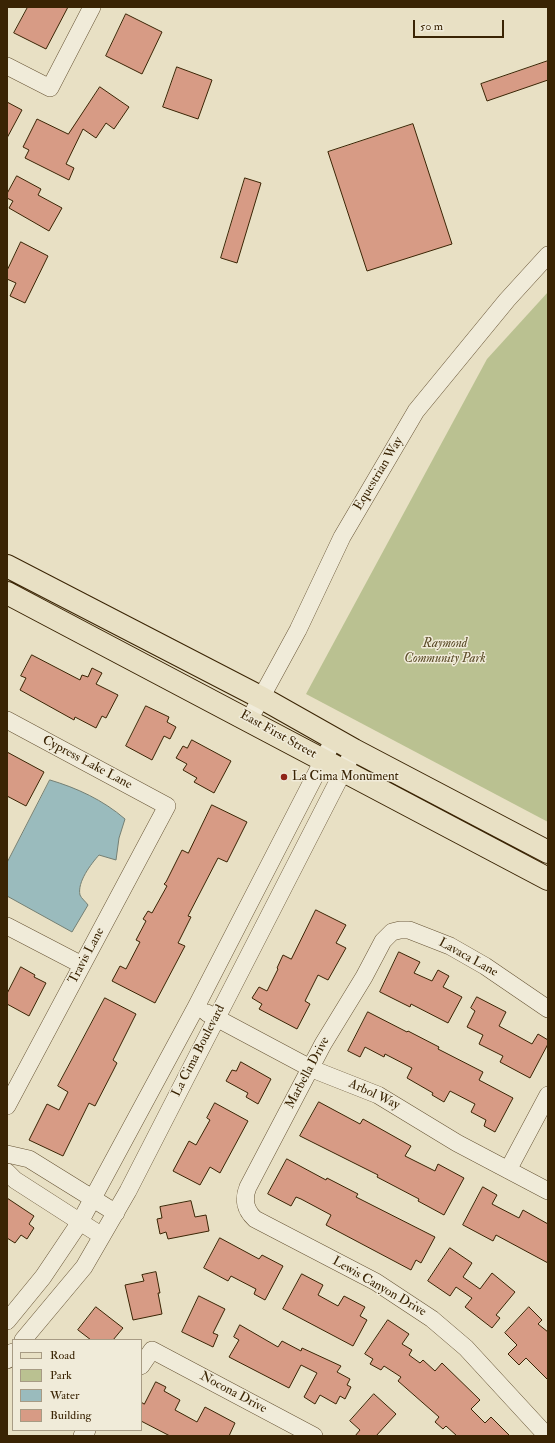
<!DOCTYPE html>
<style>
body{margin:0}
#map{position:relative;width:555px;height:1443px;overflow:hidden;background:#e8e0c4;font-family:"IM FELL Double Pica",serif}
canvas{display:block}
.frame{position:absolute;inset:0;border:8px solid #3a2404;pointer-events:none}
.legend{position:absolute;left:12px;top:1339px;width:130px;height:92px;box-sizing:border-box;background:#f0ebd9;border:1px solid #a79b84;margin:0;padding:5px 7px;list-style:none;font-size:12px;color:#3a2404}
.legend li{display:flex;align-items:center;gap:8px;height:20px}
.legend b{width:20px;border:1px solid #a79b84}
.scale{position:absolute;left:413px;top:20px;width:91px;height:18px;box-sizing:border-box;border:2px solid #3a2404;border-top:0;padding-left:5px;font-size:12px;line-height:14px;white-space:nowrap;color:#3a2404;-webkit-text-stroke:3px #f0ebd9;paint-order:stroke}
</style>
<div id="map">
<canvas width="555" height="1443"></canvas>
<div class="frame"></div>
<ul class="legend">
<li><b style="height:5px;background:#e8e0c4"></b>Road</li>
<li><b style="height:11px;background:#bac191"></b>Park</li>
<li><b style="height:11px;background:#9abbbd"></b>Water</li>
<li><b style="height:11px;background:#d79b85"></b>Building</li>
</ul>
<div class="scale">50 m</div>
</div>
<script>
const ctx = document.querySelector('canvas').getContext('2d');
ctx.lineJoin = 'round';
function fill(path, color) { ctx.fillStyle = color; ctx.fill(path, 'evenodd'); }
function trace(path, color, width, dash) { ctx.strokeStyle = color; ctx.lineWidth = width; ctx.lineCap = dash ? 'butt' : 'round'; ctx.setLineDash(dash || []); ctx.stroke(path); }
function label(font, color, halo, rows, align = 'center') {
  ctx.font = font + ' "IM FELL Double Pica",serif'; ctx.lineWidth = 3; ctx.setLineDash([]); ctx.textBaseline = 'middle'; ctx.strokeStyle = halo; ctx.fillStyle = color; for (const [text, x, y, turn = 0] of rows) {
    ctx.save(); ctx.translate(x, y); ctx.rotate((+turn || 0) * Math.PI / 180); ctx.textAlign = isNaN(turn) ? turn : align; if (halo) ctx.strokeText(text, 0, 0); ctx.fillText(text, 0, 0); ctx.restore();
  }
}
fill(new Path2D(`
 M548,292V822L306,694L487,359Z`), '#bac191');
const water = new Path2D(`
 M50,780C77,788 103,800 125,819L119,838L116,860L99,855C91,864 77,882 80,895C81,898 86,902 88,905L72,932L7,896V863Z`);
fill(water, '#9abbbd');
trace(water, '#747f73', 1);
const building = new Path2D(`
 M28,7H68L46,49L14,33Z
 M126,14L162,32L142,74L106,56Z
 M548,61V80L487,101L481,84Z
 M177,67L212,80L198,119L163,107Z
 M100,87L129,107L114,129L106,123L96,138L83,129L66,164L74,168L69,180L25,158L29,150L23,147L37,119L68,134Z
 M7,102L22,110L7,138Z
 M413,124L452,244L367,271L328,152Z
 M17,176L41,189L38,195L62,208L49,231L9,208L13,201L7,198V194Z
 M245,178L261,183L237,263L221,258Z
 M21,242L48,256L25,303L10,296L16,283L7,279V271Z
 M32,655L80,680L82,675L88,677L92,668L102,673L96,684L118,695L106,718L102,716L96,728L75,717L74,720L20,690L26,678L21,676Z
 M146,706L169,717L167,722L176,727L170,739L164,736L152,760L126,746Z
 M192,740L231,761L214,793L194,782L197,778L183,770L187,764L176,758L183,746L187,748Z
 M7,752L44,772L26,806L7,796Z
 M212,805L247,822L227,862L218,858L188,916L191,917L178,943L185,946L155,1003L112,981L120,966L126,969L140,942L136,940L146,921L143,919L148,911L152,913L167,886L164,884L166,882L182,850L188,853Z
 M316,910L346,925L336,943L346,948L328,980L318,975L305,1001L310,1004L297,1029L259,1009L262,1004L252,998L259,987L267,991L278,969L277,968L283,955L291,959Z
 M399,952L420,962L414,973L432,981L438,970L449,976L443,987L462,997L448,1023L411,1004L410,1007L380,992Z
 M21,967L35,975L34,977L46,983L29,1016L7,1004V994Z
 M477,997L506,1012L499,1026L532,1044L538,1034L548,1040V1044L530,1078L500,1062L503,1056L479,1044L483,1035L467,1027L475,1011L471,1008Z
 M105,998L136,1014L113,1060L117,1063L113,1071L95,1106L89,1103L63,1156L29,1140L47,1104L59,1110L68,1092L58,1086Z
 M368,1012L407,1032L408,1031L439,1047L438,1049L483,1072L479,1080L513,1098L495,1132L484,1126L486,1120L471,1112L475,1104L450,1091L444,1102L432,1095L433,1093L407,1078L412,1068L385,1054L384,1057L365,1047L360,1057L348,1051Z
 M241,1062L271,1079L258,1104L246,1097L248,1093L226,1081L232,1070L236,1071Z
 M319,1102L360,1124L363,1119L411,1146L405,1156L435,1171L438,1164L464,1178L444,1215L418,1201L419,1199L377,1177L378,1175L300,1136Z
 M215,1103L248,1121L220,1173L210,1167L200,1185L173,1171L189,1141L196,1145L210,1120L207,1118Z
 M287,1159L326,1180L327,1178L358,1194L356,1197L435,1237L421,1263L416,1260L411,1270L326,1225L331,1215L301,1199L296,1197L291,1206L268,1194Z
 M483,1187L497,1195L492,1204L519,1218L523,1210L548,1224V1263L496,1235L493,1241L463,1225Z
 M7,1198L34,1216L29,1224L34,1228L27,1239L21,1235L15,1243L7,1238Z
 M191,1201L195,1217L206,1215L209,1231L168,1239L166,1232L160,1234L157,1219L162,1218L160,1207Z
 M220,1238L259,1259L262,1255L283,1266L265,1300L254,1294L256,1289L231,1276L228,1281L204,1268Z
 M450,1248L472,1263L463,1277L480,1289L492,1273L515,1292L496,1315L500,1318L492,1328L465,1307L472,1298L456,1287L450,1296L428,1281Z
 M156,1272L160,1293H158L162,1314L133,1320L125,1285L144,1281L142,1275Z
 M302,1274L323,1285L318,1295L338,1306L344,1296L365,1307L360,1316L367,1320L353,1346L283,1309Z
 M199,1296L225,1309L213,1333L218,1335L213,1347L182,1332Z
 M96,1307L123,1328L113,1340H91L78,1330Z
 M529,1307L542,1320L538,1324L548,1332V1380L526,1358L519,1365L508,1354L517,1345L505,1333Z
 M388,1320L409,1334L402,1344L412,1350L409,1355L420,1363L423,1360L435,1371L442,1363L480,1400L471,1409L485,1423L491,1417L510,1436H457L446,1426L443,1429L435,1422L439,1417L398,1381L401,1377L384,1366L381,1370L370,1364L373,1359L365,1354Z
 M240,1325L278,1347L282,1341L301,1351L302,1348L341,1366L337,1372L350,1379L347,1385L351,1387L345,1399L340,1396L336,1404L320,1395L315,1404L304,1397L317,1373L301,1365L289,1388L229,1357L239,1340L234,1337Z
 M156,1382L166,1387L164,1391L180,1400L175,1410L197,1422L205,1407L235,1423L229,1436H170L141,1421V1402L144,1404Z
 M374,1394L396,1414L376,1436H355L360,1430L350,1421Z`);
fill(building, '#d79b85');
trace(building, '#3a2404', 1);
const minor = new Path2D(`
 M7,66L50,88L92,7
 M7,720L167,806L7,1106
 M249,720L298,630L342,537L416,411L507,300L548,255
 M7,926L82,965
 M207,1013L312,1069L378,1095L457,1143L548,1191
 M7,1154L29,1159L116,1213
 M508,1170L548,1095
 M7,1172L15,1180L102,1236
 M7,1321L43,1277L80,1222L196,1007L334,739
 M23,1340L84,1267L128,1191L354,750
 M7,1360L13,1352
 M141,1366L152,1350L314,1436
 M82,1436L87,1430
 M547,1436L466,1348L432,1319L376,1282L255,1219C245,1210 243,1199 248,1187L323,1044L364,977L383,941L392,932L400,930H409L450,946L485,966L548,1009`);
const major = new Path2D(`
 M7,566L262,698L354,750L548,852
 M7,593L548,879`);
trace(minor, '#665334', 18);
trace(major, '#3a2404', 24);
trace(minor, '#f0ebd9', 17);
trace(major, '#e8e0c4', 22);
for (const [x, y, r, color] of [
 [284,777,4,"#8f2418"]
]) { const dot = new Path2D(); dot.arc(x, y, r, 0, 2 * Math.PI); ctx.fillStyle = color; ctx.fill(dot); trace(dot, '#f0ebd9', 1.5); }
label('13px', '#3a2404', '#f0ebd9', [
 ["Equestrian Way",379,474,-59],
 ["East First Street",278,735,29],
 ["Cypress Lake Lane",87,763,28],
 ["Travis Lane",87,956,-62],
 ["Lavaca Lane",468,958,29],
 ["La Cima Boulevard",199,1051,-63],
 ["Marbella Drive",308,1073,-62],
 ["Arbol Way",374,1095,25],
 ["Lewis Canyon Drive",379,1287,30],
 ["Nocona Drive",233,1393,28]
]);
label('italic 13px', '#5a4b27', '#f0ebd9', [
 ["Raymond",445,644],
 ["Community Park",445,659]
]);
label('13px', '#3a2404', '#f0ebd9', [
 ["La Cima Monument",292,777]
], 'left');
</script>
